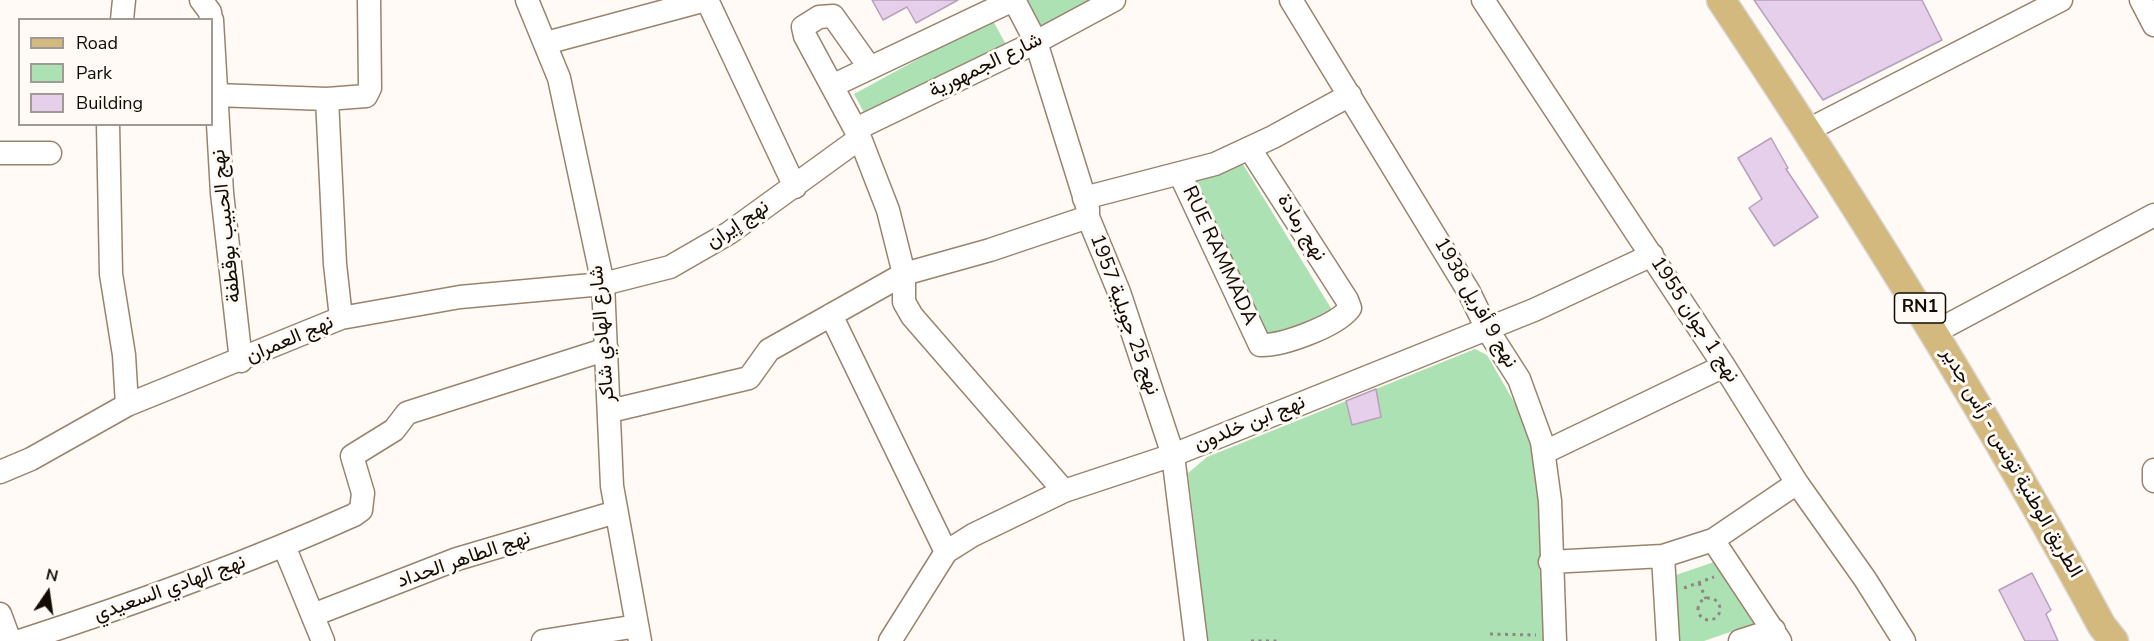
<!DOCTYPE html>
<meta charset="utf-8">
<style>
body{margin:0}
#map{position:relative;width:2154px;height:641px;overflow:hidden;background:#fffaf5;font-family:"Nunito Sans",sans-serif}
canvas{display:block}
.legend{position:absolute;left:18px;top:18px;width:195px;height:108px;box-sizing:border-box;background:#fffaf5;border:2px solid #a09a94;margin:0;padding:8px 10px;list-style:none;font-size:18px;color:#120a03}
.legend li{display:flex;align-items:center;gap:12px;height:30px}
.legend b{width:30px;border:2px solid #a09a94}
.north{position:absolute;left:18px;top:563px;width:60px;height:60px;-webkit-text-stroke:4px #fffaf5;paint-order:stroke;rotate:13deg;font-size:16px;font-weight:700;line-height:24px;text-align:center;color:#120a03}
.north::after{content:'';display:block;margin:auto;width:21px;height:27px;background:#120a03;clip-path:polygon(50% 0,100% 100%,50% 72%,0 100%)}
</style>
<div id="map">
<canvas width="2154" height="641"></canvas>
<ul class="legend">
<li><b style="height:8px;background:#d4b97e"></b>Road</li>
<li><b style="height:16px;background:#ace2b3"></b>Park</li>
<li><b style="height:16px;background:#e6cfea"></b>Building</li>
</ul>
<div class="north">N</div>
</div>
<script>
const ctx = document.querySelector('canvas').getContext('2d');
ctx.lineJoin = 'round';
function fill(path, color) { ctx.fillStyle = color; ctx.fill(path, 'evenodd'); }
function trace(path, color, width, dash) { ctx.strokeStyle = color; ctx.lineWidth = width; ctx.lineCap = dash ? 'butt' : 'round'; ctx.setLineDash(dash || []); ctx.stroke(path); }
function label(font, color, halo, rows, align = 'center') {
  ctx.font = font + ' "Nunito Sans",Vazirmatn,sans-serif'; ctx.lineWidth = 6; ctx.setLineDash([]); ctx.textBaseline = 'middle'; ctx.strokeStyle = halo; ctx.fillStyle = color; for (const [text, x, y, turn = 0] of rows) {
    ctx.save(); ctx.translate(x, y); ctx.rotate((+turn || 0) * Math.PI / 180); ctx.textAlign = isNaN(turn) ? turn : align; if (halo) ctx.strokeText(text, 0, 0); ctx.fillText(text, 0, 0); ctx.restore();
  }
}
fill(new Path2D(`
 M1025,0H1093L1036,31Z
 M992,19L1008,48L869,122L854,94Z
 M1241,161L1340,323L1269,350L1187,176Z
 M1475,349L1487,355L1525,421L1535,452L1548,641H1208L1188,473L1207,457Z
 M1714,562L1754,624L1704,641H1679L1673,576Z`), '#ace2b3');
const building = new Path2D(`
 M872,0H958L916,23L907,7L883,20Z
 M1754,0H1922L1942,40L1823,100Z
 M1771,138L1788,168L1786,169L1818,217L1774,246L1749,208L1762,199L1738,158Z
 M1376,389L1381,417L1352,425L1346,401Z
 M2032,573L2051,610L2046,614L2058,641H2025L1999,590Z`);
fill(building, '#e6cfea');
trace(building, '#b6a0ba', 1.5);
const minor = new Path2D(`
 M201,0L210,12L211,20
 M527,0L559,78L603,284L612,486L640,641
 M707,0L795,187
 M1014,0L1036,42L1088,209V217L1119,292L1173,455L1196,641
 M1291,0L1469,292L1487,329L1519,379L1542,442L1550,501L1555,641
 M1483,0L1724,366L1797,483L1865,579L1904,641
 M2141,0L2154,25
 M122,20L124,0
 M212,20L222,193L241,361
 M546,43L706,0
 M870,68L833,16L819,17L803,27L805,36L860,138L888,210L904,274V302L912,316L1064,491
 M832,86L1013,0
 M215,95L327,99
 M108,124L111,274L124,355L127,405
 M856,129L1036,42L1114,0
 M1808,130L2061,0
 M0,153H50
 M1180,174L1260,345C1282,346 1337,326 1350,308L1347,300L1250,149
 M1084,198L1215,164L1273,137L1350,95
 M831,315L946,552
 M341,318L335,264L327,99L366,96L370,88L369,0
 M1935,332L2154,215
 M610,411L749,378L769,350L904,274L990,250L1088,217
 M1545,452L1724,366
 M2154,470V481
 M0,472L31,459L127,405L341,318L460,297L603,284L670,267L729,233L860,138
 M1713,540L1780,641
 M284,546L323,641
 M1663,556L1668,641
 M1550,562L1663,556L1713,540L1797,483
 M0,614L10,641
 M313,615L457,559L616,512
 M20,641C134,604 245,564 354,515L361,510L363,493L352,456L394,430L407,413L607,349
 M543,641L637,626
 M890,641L946,552L973,535L1064,491L1173,455L1534,310L1652,255
 M1740,641L1774,630`);
const major = new Path2D(`
 M1721,0C1857,204 1986,411 2102,626L2114,641`);
trace(minor, '#9a836c', 25);
trace(major, '#d9d8d7', 31);
trace(new Path2D(`
 M1699,583L1706,599
 M1684,588L1714,577
 M1698 609a11 11 0 1 1 22 0a11 11 0 1 1-22 0Z
 M1490,634L1536,635
 M1251,641H1279`), '#8e8781', 3, [3, 4.5]);
trace(minor, '#fff', 22);
trace(major, '#d4b97e', 28);
for (const [x, y, w] of [
 [1920,308,51]
]) { const box = new Path2D(); box.roundRect(x - w / 2, y - 15, w, 30, 4.5); ctx.fillStyle = '#fffaf5'; ctx.fill(box); trace(box, '#120a03', 1.5); }
label('bold 18px', '#120a03', null, [
 ["RN1",1920,308]
]);
label('20px', '#120a03', '#fffaf5', [
 ["شارع الجمهورية",986,66,-26],
 ["نهج إيران",738,225,-34],
 ["نهج الحبيب بوقطفة",227,226,-96],
 ["نهج رمادة",1301,228,58],
 ["RUE RAMMADA",1219,256,65],
 ["نهج 9 أفريل 1938",1475,303,60],
 ["نهج 25 جويلية 1957",1124,315,70],
 ["نهج 1 جوان 1955",1694,320,57],
 ["شارع الهادي شاكر",603,334,-95],
 ["نهج العمران",290,340,-23],
 ["نهج ابن خلدون",1250,424,-22],
 ["الطريق الوطنية تونس - رأس جدير",2011,463,60],
 ["نهج الطاهر الحداد",464,560,-19],
 ["نهج الهادي السعيدي",170,589,-20]
]);
</script>
